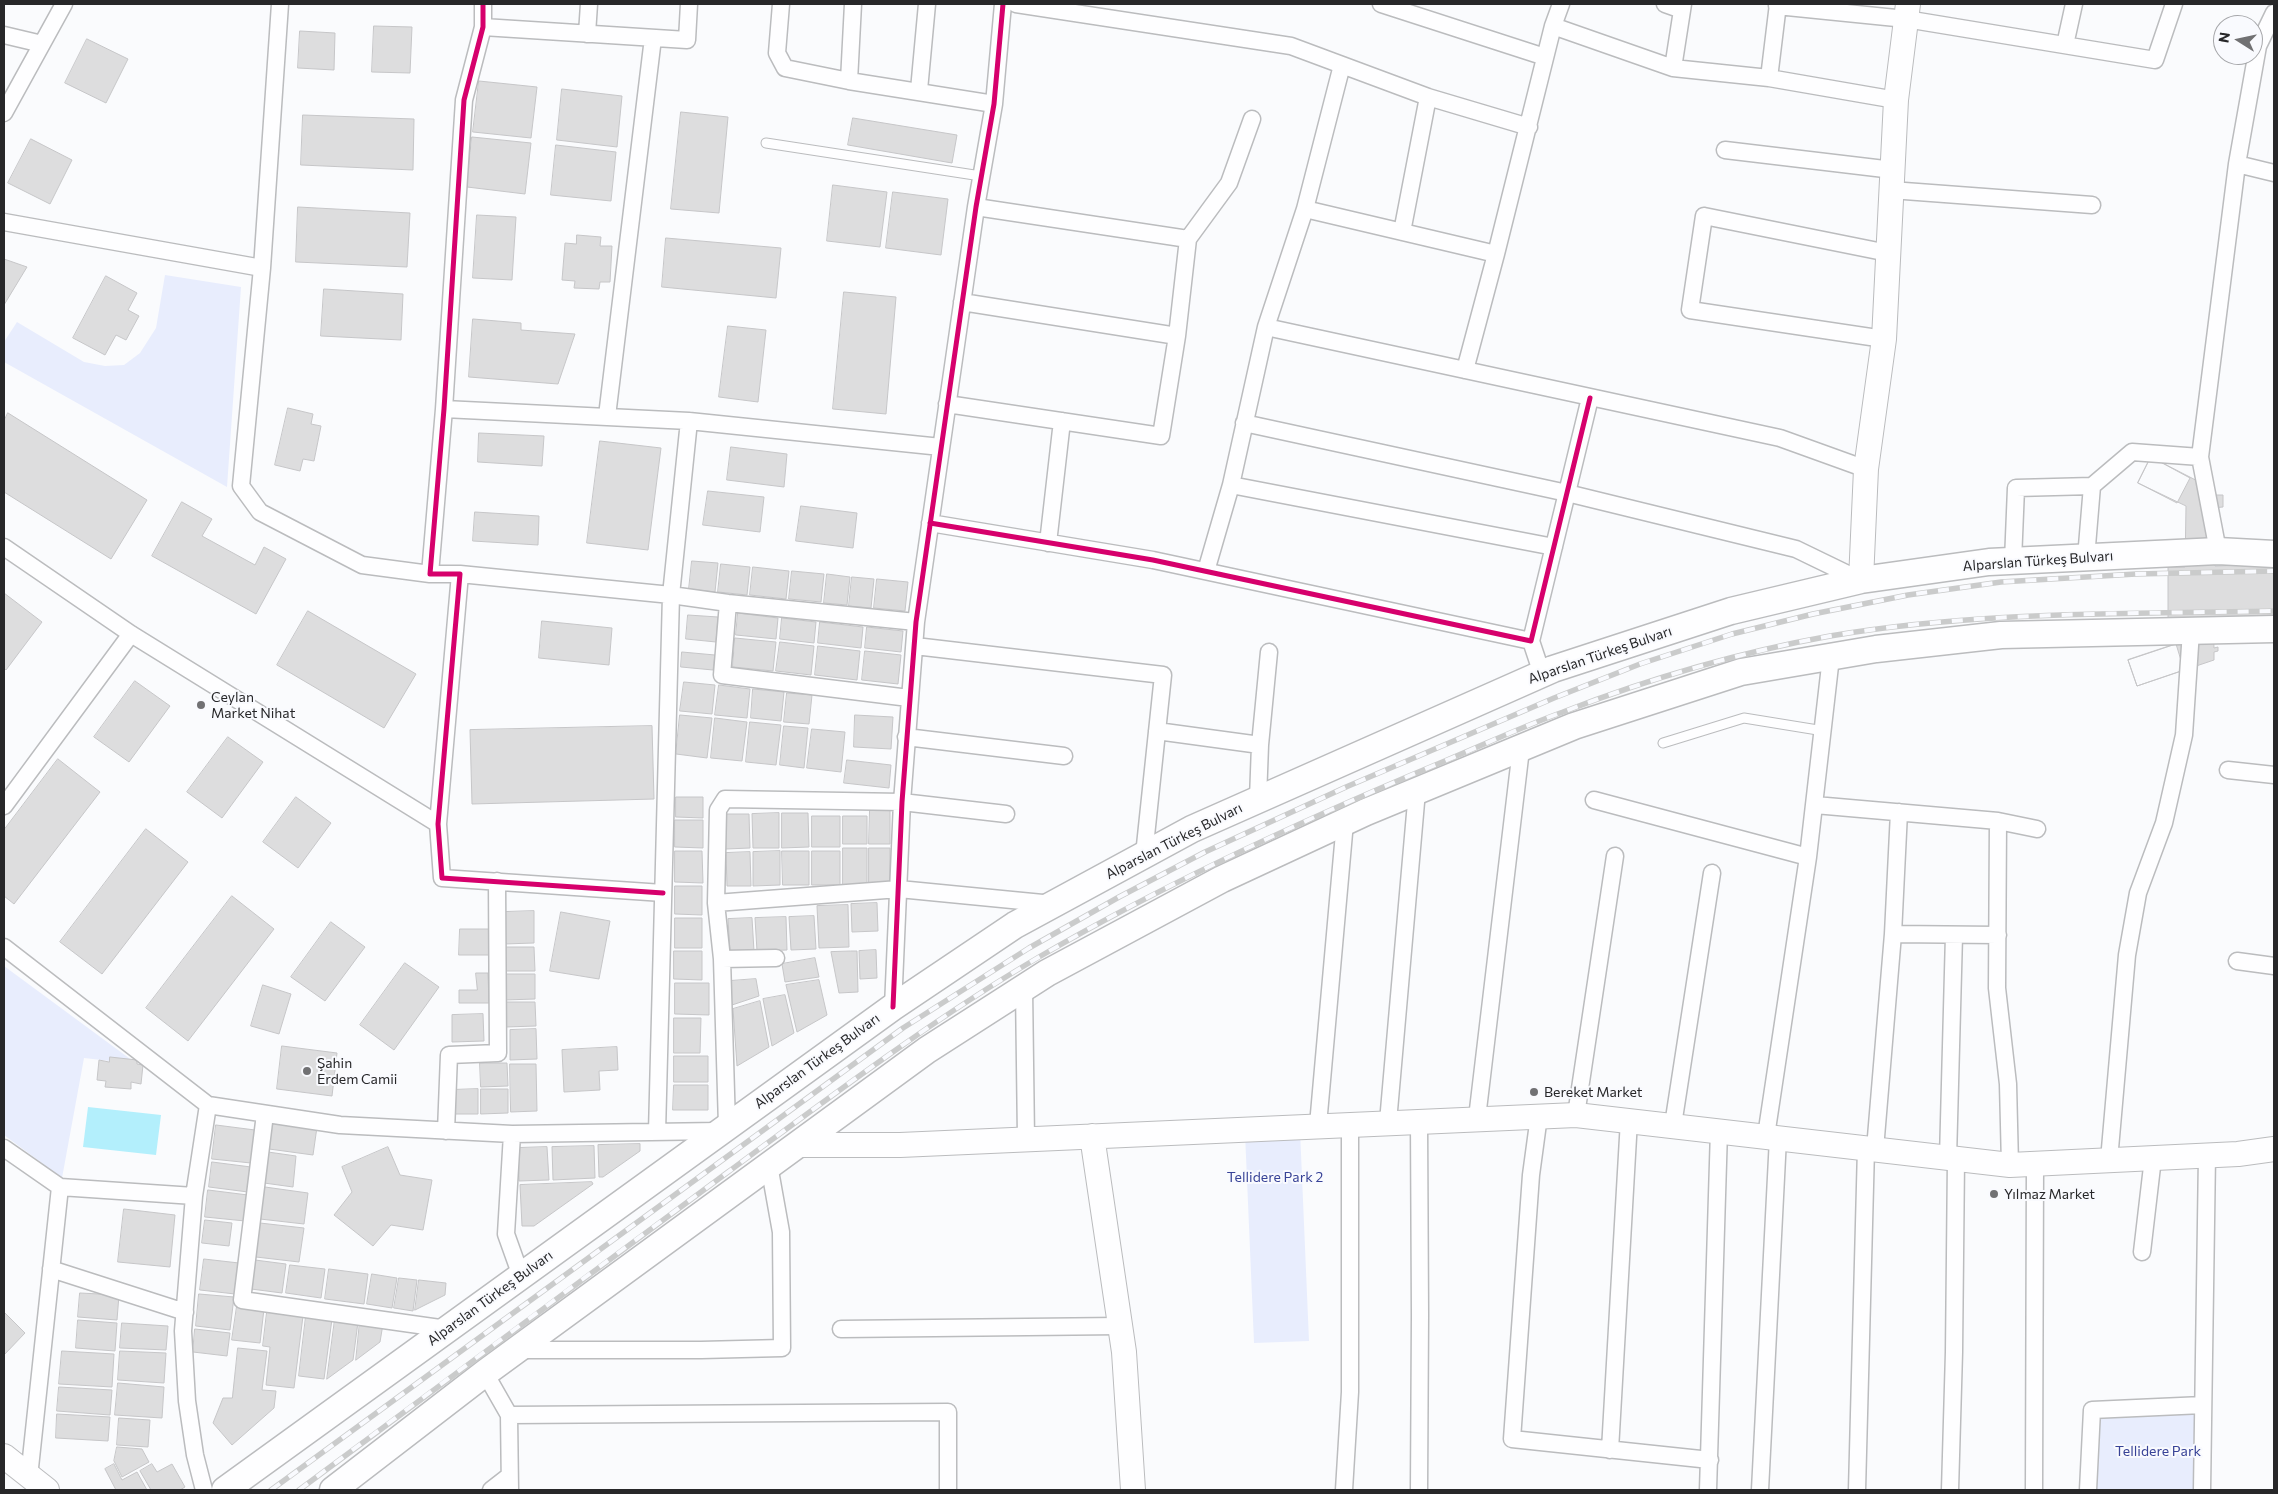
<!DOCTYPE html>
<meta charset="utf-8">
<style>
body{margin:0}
#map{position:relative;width:2278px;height:1494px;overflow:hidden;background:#fafbfd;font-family:Commissioner,sans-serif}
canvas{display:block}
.frame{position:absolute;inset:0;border:5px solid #272729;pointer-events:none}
.north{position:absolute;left:2213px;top:15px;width:50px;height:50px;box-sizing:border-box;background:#f9fafe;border:1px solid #a5a6a9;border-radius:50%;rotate:280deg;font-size:14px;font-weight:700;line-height:20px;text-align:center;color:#272729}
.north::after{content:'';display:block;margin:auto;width:18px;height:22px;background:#717173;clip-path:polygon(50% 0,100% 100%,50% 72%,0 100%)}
</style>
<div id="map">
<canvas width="2278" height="1494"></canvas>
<div class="frame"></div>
<div class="north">N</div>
</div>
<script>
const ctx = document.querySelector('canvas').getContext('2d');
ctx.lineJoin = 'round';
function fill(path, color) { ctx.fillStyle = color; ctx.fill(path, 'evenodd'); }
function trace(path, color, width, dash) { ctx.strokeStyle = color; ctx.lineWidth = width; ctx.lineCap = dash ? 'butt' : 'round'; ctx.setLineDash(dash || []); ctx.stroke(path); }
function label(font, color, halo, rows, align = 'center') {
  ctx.font = font + ' Commissioner,sans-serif'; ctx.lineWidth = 4; ctx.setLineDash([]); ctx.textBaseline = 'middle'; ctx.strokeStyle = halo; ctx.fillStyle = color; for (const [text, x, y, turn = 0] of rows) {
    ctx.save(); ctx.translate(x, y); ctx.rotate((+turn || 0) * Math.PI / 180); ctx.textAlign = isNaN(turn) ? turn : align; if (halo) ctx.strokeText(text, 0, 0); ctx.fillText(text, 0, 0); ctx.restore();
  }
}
fill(new Path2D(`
 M165,275L241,287L227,487L4,362V342L17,322L84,362L105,366L124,365L140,353L156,328Z
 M4,966L137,1064L84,1058L62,1178L4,1135Z
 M1300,1130L1309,1341L1254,1343L1245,1133Z
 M2198,1411L2197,1490H2094L2098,1416Z`), '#e8edfd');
fill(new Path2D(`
 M88,1107L161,1115L156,1155L83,1147Z`), '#b3effc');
const building = new Path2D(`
 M374,26L412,27L410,73L372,72Z
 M300,31L335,33L334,70L298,68Z
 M87,39L128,59L106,103L65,83Z
 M479,81L537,87L531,138L473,132Z
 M562,89L622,96L617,147L557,140Z
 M681,112L728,117L719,213L671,209Z
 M303,115L414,119L413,170L301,165Z
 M853,118L957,135L952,163L848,145Z
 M472,137L531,143L525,194L467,187Z
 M31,139L72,160L50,204L8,183Z
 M556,145L616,152L611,201L551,195Z
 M833,185L887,192L880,247L827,241Z
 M893,192L948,199L941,255L886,248Z
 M298,207L410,213L407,267L296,262Z
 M477,215L516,217L512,280L473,278Z
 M577,235L601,237L600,246H612L610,282H600L599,289L574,288L575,281L562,280L565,243L576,244Z
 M666,238L781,248L776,298L662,287Z
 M4,259L27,267L4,305Z
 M106,276L137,293L128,310L139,316L126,340L116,335L105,355L73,338Z
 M324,289L403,294L401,340L321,336Z
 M844,292L896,297L886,414L833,409Z
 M473,319L521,323V330L575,334L558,384L469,377Z
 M728,326L766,330L758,402L719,397Z
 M288,408L313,414L311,424L321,426L314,461L303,459L300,471L275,465Z
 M8,413L147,500L111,559L4,492V421Z
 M479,433L544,436L542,466L478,462Z
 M600,441L661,448L648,550L587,543Z
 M731,447L787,454L784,487L727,480Z
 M2151,457L2213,489V495H2223V507L2212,508L2215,566L2274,564V617H2213L2214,648L2218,647V651L2214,652V660L2137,686L2128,660L2176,644L2168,621V567H2185L2186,506L2138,483Z
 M2151,457L2190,478L2177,503L2138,483Z
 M708,491L764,497L760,532L703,525Z
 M182,502L212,519L202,536L255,565L264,547L286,559L256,614L152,556Z
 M801,506L857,513L853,548L796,541Z
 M475,512L539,516L538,545L473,541Z
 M692,561L718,563L715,592L689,589Z
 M721,564L750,567L747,595L718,592Z
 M753,567L789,571L786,599L750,595Z
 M792,571L824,574L821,602L789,599Z
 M827,574L850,577L847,605L824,603Z
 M852,577L874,579L871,608L849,606Z
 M877,579L908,582L905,611L874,608Z
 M4,593L42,622L6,670L4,668Z
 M308,611L416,674L384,728L277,665Z
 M738,613L778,618L776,639L736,635Z
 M688,615L718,617L716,642L686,639Z
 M782,618L816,622L814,643L780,639Z
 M542,621L612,628L609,665L539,658Z
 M820,622L863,627L861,648L818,643Z
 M867,627L903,631L901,652L865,648Z
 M735,638L776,642L773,671L733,667Z
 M780,642L814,646L811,675L776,671Z
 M2176,644L2184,670L2137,686L2128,660Z
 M818,646L860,651L857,680L815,675Z
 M865,651L901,655L898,684L862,680Z
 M682,652L715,655L713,670L681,667Z
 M135,681L170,706L129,762L94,737Z
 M684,682L715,685L712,714L680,711Z
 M719,685L750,689L747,718L715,715Z
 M753,689L784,692L781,721L751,718Z
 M787,693L812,695L809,724L784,722Z
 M680,715L712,718L707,758L676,754Z
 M855,715L893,717L891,749L854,747Z
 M715,718L747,722L742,761L711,758Z
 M750,722L781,725L776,765L746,762Z
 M652,726L654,799L472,804L470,730Z
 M784,726L808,728L804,768L780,765Z
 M812,729L845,732L841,772L807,768Z
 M228,737L263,762L222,818L187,792Z
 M58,759L100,792L14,904L4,896V830Z
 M847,760L891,765L889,788L844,783Z
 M296,797L331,823L298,868L263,842Z
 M676,797H703V818L676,817Z
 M870,809H890V844H869Z
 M779,813V848H753L752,814Z
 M782,813H808L809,847L782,848Z
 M725,814H749L750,848L726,849Z
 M812,816H840V847H812Z
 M843,816H867V844H843Z
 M675,820H703V848L675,847Z
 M146,829L188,862L102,974L60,942Z
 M843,848H867V885H843Z
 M869,848H890V886L869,885Z
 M675,851H702L703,883L675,882Z
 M780,851V885L753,886V852Z
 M782,851H809V885H783Z
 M812,851H840V885H812Z
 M750,852L751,886H727L726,853Z
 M675,886H702V915L675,914Z
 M232,896L274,929L188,1041L146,1008Z
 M877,903L878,931L852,932L851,904Z
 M848,905L849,947L819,948L817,906Z
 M534,911V943L504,944V912Z
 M561,912L610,921L599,979L550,971Z
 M814,916L816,949L791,950L789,917Z
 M786,917L787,950L757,951L755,918Z
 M675,918H702V948H675Z
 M752,918L754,951L730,952L728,919Z
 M331,922L365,947L325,1001L291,977Z
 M460,929H490V955H459Z
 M504,947H534L535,971H505Z
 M876,950L877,978L860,979L859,951Z
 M674,951H702V980L674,979Z
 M851,951H857L858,992L839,993L831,952Z
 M815,958L819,977L785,982L782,964Z
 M405,963L439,987L394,1050L360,1025Z
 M476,973H488L489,1003H459V990H477Z
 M505,974H535V999L505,1000Z
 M756,979L759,996L732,1005L730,981Z
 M819,980L827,1015L797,1032L786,985Z
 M675,983H709V1015L675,1014Z
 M263,985L291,994L279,1034L251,1026Z
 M785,995L794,1033L772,1046L763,999Z
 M760,1001L769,1047L737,1066L733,1009Z
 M505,1002H535L536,1026L506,1027Z
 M483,1014L484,1041L452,1042V1015Z
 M674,1018H701L700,1053H674Z
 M536,1029L537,1059L510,1060V1030Z
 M282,1046L337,1053L332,1096L277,1089Z
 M617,1047L618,1070L599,1071L600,1090L564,1092L562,1050Z
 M674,1056H708V1082H674Z
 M110,1057L137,1060V1064L143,1065L141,1084L131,1082V1089L105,1087L106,1081L97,1080L99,1060L109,1062Z
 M480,1063H507L508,1086L481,1087Z
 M510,1064H536L537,1111L511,1112Z
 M674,1085H708V1110H673Z
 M478,1089V1114H452L451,1090Z
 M481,1089H508V1113L481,1114Z
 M273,1122L317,1127L313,1155L269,1149Z
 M216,1125L255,1130L251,1163L212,1159Z
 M640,1144V1151L603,1177H599L598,1145Z
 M594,1146L595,1178L553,1180L552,1147Z
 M388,1147L400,1175L432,1180L423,1230L391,1225L373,1246L334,1215L352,1192L342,1167Z
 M547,1147L549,1180L519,1181L518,1148Z
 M268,1152L296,1156L293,1187L264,1183Z
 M212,1162L251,1167L248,1192L209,1187Z
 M592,1182L593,1184L534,1226H522L520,1185Z
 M265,1187L308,1193L304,1224L260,1219Z
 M208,1190L248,1195L245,1221L205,1217Z
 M124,1209L175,1215L170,1267L118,1262Z
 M205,1220L232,1223L229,1246L202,1243Z
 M260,1223L304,1228L299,1262L256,1257Z
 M204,1259L239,1263L235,1294L200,1290Z
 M255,1260L286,1264L282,1293L251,1289Z
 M290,1265L325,1269L321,1298L286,1293Z
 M329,1269L368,1274L364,1304L325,1299Z
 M372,1274L397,1278L392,1308L367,1304Z
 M399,1278L417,1280L413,1311L394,1308Z
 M419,1280L446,1283L445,1295L415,1310Z
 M80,1293L119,1295L117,1320L78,1317Z
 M199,1294L234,1297L230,1330L196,1326Z
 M237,1306L264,1309L260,1343L232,1340Z
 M4,1312L25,1333L4,1355Z
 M267,1312L303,1316L294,1388L266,1385L270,1347L263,1346Z
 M306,1316L332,1319L324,1379L299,1376Z
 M335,1319L358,1322L353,1360L327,1379Z
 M78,1320L117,1323L115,1351L76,1348Z
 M360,1321L383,1324L380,1342L356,1360Z
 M122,1323L168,1326L166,1350L120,1348Z
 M195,1329L230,1333L227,1356L193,1352Z
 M238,1348L267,1351L262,1390L276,1391L274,1408L232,1445L213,1423L223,1398H232Z
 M62,1351L114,1354L112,1387L59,1384Z
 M120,1351L166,1353L164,1383L118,1380Z
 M118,1383L164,1387L162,1418L115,1415Z
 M59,1387L112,1390L110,1415L57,1411Z
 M57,1414L110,1417L108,1441L56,1438Z
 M119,1418L150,1420L148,1447L117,1445Z
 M117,1447L142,1449L149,1462L122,1477L114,1461Z
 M114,1464L122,1480L137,1472L147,1490H116L105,1469Z
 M152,1464L157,1472L172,1464L185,1487L180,1490H151L140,1471Z`);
fill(building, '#ddddde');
trace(building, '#c6c6c8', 1);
const service = new Path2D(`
 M766,143L981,176
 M1663,743L1744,718L1824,731`);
const minor = new Path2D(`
 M280,4L262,268L241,486L260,512L362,565L430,574
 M483,4V27L464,100L444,409L430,574H460L438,824L442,878L663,893
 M781,4L777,53L785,68L849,81
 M853,4L849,81L994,104
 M1016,4L1291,46L1428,97L1529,127
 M1381,4L1545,57
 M1665,4L1682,10
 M1777,6L1906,19L2155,60L2174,4
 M1553,26L1673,68L1769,78L1896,100
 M483,27L687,40L689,4
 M587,34L589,4
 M4,35L42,44
 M2065,45L2074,4
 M1673,68L1683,4
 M1769,78L1778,4
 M919,90L927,4
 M4,113L64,4
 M1725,150L1893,170
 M2237,164L2274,173
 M1891,190L2092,205
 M976,207L1188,239
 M1305,209L1496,254
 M4,222L262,268
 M1402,232L1428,97
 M962,302L1177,336
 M1266,327L1780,438L1866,469
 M1884,339L1690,310L1704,216L1888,253
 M1465,370L1496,254L1553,26L1561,4
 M947,404L1161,436L1177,336L1188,239L1229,183L1252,119
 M444,409L689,421L941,447
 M607,416L653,38
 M1244,423L1567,493L1796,549L1860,580
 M1231,485L1554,547
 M930,523L1153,560L1531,641L1590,398
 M1048,543L1062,421
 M4,547L131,634L438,824
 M2218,551L2200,457L2237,164L2258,46L2274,13
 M2086,558L2092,486
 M2013,561L2016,488L2092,486L2132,452L2200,457
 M1206,571L1231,485L1266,327L1305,209L1342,65
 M460,574L671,595L689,421
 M728,603L722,675L909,698
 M1531,641L1542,674
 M915,646L1163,675L1144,855
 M1157,731L1260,745L1258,799
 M906,737L1064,756
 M1260,745L1269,652
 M2228,770L2274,775
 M1594,800L1808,857
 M1815,805L1998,821L2037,829
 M4,806L131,634
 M1899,812L1893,934L1998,935
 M1998,821L1997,988L2008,1084L2010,1165
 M716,903L899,889L1053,904
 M4,947L208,1105L340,1125L512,1134L719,1131
 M722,959L776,958
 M2237,961L2274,966
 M1024,988L1026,1139
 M893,1007L902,802L916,622L976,207L994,104L1003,4
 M265,1114L242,1300L447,1329
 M1576,1115L1615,856
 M1539,1116L1531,1175L1512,1439L1710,1460
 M1477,1118L1521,749
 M1388,1122L1417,791
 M1318,1125L1345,822
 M1673,1125L1712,873
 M727,1126L722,959L716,903L718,810L725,799L902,802L1006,814
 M446,1131L449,1055L498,1053L497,881
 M657,1132L671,595L728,603L916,622
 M512,1134L506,1234L521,1276
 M1766,1136L1808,857L1831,657
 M4,1148L60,1187L194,1196
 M1875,1149L1893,934
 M1948,1158L1954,935
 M2109,1160L2127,955L2138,893L2164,823L2184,735L2191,631
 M2142,1252L2153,1158
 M51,1269L185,1312
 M841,1329L1120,1326
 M518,1350H701L782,1348L781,1232L769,1165
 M485,1373L509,1415L510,1490
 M509,1415L948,1412V1490
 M1610,1450L1629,1120
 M29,1477L60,1187
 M204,1490L195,1455L187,1401L183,1331L194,1196L208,1105
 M491,1490L509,1476
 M1344,1490L1350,1392V1124
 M1419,1490L1420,1315L1419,1121
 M1708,1490L1719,1130
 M1760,1490L1778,1138
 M1857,1490L1866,1148
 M1950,1490L1954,1352L1956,1159
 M2034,1490L2035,1164
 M2088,1490L2092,1410L2203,1405
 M2202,1490L2207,1155`);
const secondary = new Path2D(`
 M1861,580L1866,469L1884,339L1896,100L1908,4
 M1092,1136L1124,1352L1133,1490
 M797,1145H900L1576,1115L2010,1165L2238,1154L2274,1149
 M4,1456L47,1490`);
const primary = new Path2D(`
 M225,1490L893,1007L1015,925L1192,829L1553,669L1731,611L1861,580L1989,562L2218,551L2274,554
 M333,1490L485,1373L927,1050L1047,973L1222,879L1366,812L1574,726L1741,672L1876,649L2001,635L2274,629`);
trace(service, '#bbbcbe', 11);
trace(minor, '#bbbcbe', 19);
trace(secondary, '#bbbcbe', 26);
trace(primary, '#bbbcbe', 29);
trace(service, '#fefeff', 9);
trace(minor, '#fefeff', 16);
trace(secondary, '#fefeff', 24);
trace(primary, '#fefeff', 26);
const rail = new Path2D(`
 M271,1490L903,1028L1029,948L1119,897L1205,852L1346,787L1554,698L1640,664L1732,634L1813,614L1908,595L2001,582L2136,574L2274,571
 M299,1490C442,1383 585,1277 728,1172C830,1097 930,1021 1039,957C1168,882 1303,820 1440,763C1481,746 1521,727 1563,712C1648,679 1741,652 1830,636C1977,611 2126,614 2274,611`);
trace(rail, '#cacbcb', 5.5);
trace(rail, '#f9fafe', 4, [11]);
trace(new Path2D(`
 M483,4V27L464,100L444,409L430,574H460L438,824L442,878L663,893
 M930,523L1153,560L1531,641L1590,398
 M893,1007L902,802L916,622L976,207L994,104L1003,4`), '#d6006c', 5);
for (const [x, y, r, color] of [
 [201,705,5,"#717173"],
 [307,1071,5,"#717173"],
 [1534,1092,5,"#717173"],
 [1994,1194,5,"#717173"]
]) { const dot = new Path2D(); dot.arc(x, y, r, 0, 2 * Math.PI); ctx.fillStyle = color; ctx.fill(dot); trace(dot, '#f9fafe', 2); }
label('14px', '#272729', '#f9fafe', [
 ["Alparslan Türkeş Bulvarı",2038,561,-4],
 ["Alparslan Türkeş Bulvarı",1600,655,-19],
 ["Alparslan Türkeş Bulvarı",1174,841,-27],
 ["Alparslan Türkeş Bulvarı",817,1061,-36],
 ["Alparslan Türkeş Bulvarı",490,1298,-36]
]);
label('14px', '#272729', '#f9fafe', [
 ["Ceylan",211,697],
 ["Market Nihat",211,713],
 ["Şahin",317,1063],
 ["Erdem Camii",317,1079],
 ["Bereket Market",1544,1092],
 ["Yılmaz Market",2004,1194]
], 'left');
label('14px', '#384397', '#f9fafe', [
 ["Tellidere Park 2",1275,1177],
 ["Tellidere Park",2158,1451]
]);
</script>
